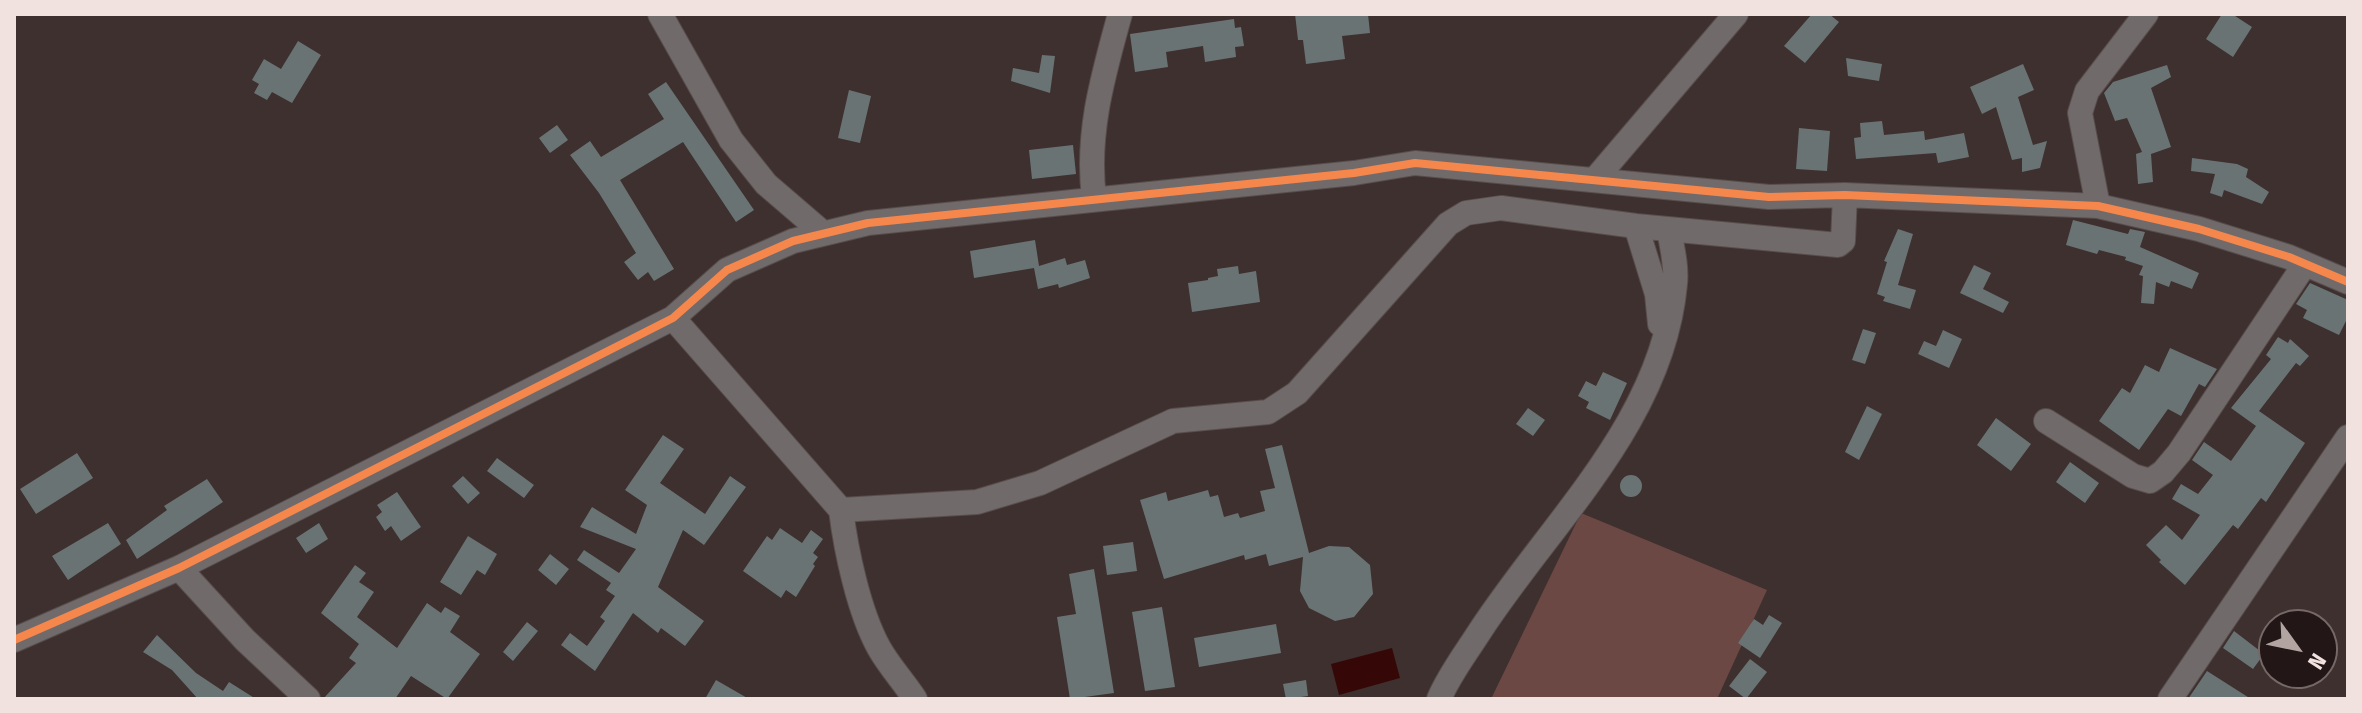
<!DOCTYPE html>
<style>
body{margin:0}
#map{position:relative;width:2362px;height:713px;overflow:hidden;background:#3d302e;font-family:"Fira Sans Condensed",sans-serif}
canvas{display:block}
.frame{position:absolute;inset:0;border:16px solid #f1e2df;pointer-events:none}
.north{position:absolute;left:2258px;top:609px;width:80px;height:80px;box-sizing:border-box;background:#221716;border:2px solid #756866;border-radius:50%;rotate:123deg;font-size:22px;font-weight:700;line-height:32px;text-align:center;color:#f1e2df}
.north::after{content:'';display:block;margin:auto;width:28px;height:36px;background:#b2a4a1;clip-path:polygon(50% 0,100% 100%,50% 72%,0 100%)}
</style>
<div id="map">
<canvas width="2362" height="713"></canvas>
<div class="frame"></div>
<div class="north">N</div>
</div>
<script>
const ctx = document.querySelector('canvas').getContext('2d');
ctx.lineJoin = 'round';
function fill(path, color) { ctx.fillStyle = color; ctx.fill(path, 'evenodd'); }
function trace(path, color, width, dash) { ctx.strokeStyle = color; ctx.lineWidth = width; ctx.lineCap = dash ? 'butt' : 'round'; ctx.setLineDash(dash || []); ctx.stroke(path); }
fill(new Path2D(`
 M1581,513L1767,590L1717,699H1491Z`), '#6b4844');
fill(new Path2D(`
 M1392,648L1400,678L1339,695L1331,664Z`), '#350807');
fill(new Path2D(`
 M1295,14H1368L1370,33L1342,36L1345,59L1306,64L1303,40H1298Z
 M1812,14H1829L1839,22L1805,63L1784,46Z
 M2222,14H2232L2252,27L2233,57L2206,39Z
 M1234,19L1235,28L1241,27L1244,46L1235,47L1236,57L1205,62L1203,46L1166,52L1168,67L1135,72L1130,34Z
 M298,41L321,55L292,103L272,92L267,100L254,93L259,84L252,80L264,59L281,69Z
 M1042,55L1055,56L1050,93L1011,81L1013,68L1039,73Z
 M1846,58L1882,64L1879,81L1848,76Z
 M2023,64L2034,90L2018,97L2033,145L2047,141L2040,168L2022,172V158L2012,160L1996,107L1982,114L1970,87Z
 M2167,65L2171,77L2151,88L2171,147L2151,154L2153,182L2138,184L2136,154L2142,152L2127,118L2115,121L2104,93L2113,82Z
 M666,82L754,210L736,222L683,142L620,180L674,269L654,281L648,272L638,280L624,262L636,253L599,193L570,155L590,141L601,157L664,119L648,94Z
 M849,90L871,96L860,143L838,138Z
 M1882,121L1884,135L1924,131L1925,140L1964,133L1969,157L1938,163L1936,153L1856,159L1854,138L1861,137L1860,123Z
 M557,125L568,140L550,153L539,138Z
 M1799,128L1830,131L1827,171L1796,169Z
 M1073,145L1076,174L1032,179L1029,150Z
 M2192,158L2237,164L2248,169L2246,177L2269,192L2262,204L2224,190L2222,197L2210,193L2215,174L2191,171Z
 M2073,220L2128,234L2130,229L2145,232L2140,247L2199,273L2192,289L2171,281L2169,287L2156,282L2154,304L2141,303L2143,276L2139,275L2143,266L2125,260L2126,257L2099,250L2097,254L2066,245Z
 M1898,229L1913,234L1898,285L1916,290L1910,309L1883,301L1885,297L1877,294L1887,262L1884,261Z
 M1035,240L1039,266L1065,258L1067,265L1085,260L1090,278L1059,288L1058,284L1038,289L1034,268L974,278L970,251Z
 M1974,265L1991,273L1983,289L2009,302L2003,313L1960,293Z
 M1238,266L1239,274L1256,271L1260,302L1192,312L1188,283L1208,280V278L1218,276L1217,269Z
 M2310,283L2348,300V317L2339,335L2303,318L2307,310L2296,304Z
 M1863,329L1876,333L1865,364L1852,360Z
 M1943,330L1962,339L1949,368L1918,354L1924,341L1936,346Z
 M2278,337L2288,343L2290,339L2309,356L2300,366L2296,363L2259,411L2305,443L2266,502L2261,498L2238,529L2233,525L2185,585L2159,562L2161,560L2146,545L2166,525L2182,540L2200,515L2172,499L2181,484L2198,494L2213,475L2192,460L2204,442L2231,461L2256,426L2231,408L2271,359L2266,355Z
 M2170,348L2217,369L2205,387L2199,384L2181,416L2168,409L2139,450L2099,421L2122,388L2130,393L2145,365L2159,372Z
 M1603,372L1627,383L1610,420L1586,408L1589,402L1578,396L1586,381L1596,386Z
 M1867,406L1882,414L1859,460L1845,452Z
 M1528,408L1545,420L1533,436L1516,424Z
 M1996,418L2031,444L2011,471L1977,445Z
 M663,435L684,449L660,483L705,514L730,476L746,487L704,545L683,530L658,587L704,621L685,646L661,628L658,633L633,613L595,671L561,645L570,633L587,646L605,621L600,617L615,596L606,590L611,583L577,560L584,550L619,573L636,549L580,527L592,507L636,534L647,505L625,490Z
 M1282,445L1309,553L1329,546L1349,547L1370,565L1373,594L1354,617L1335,621L1309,608L1300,591L1303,557L1269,566L1266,554L1245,560L1244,555L1164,579L1140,500L1166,492L1168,501L1208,490L1210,497L1218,495L1224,517L1238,513L1240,518L1265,511L1260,491L1275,488L1265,449Z
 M77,453L93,478L36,514L20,489Z
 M497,458L534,485L524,498L487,471Z
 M2070,462L2099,483L2085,503L2056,482Z
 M1620 486a11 11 0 1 1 22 0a11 11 0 1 1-22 0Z
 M463,476L480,493L468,504L452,486Z
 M207,479L223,502L137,559L126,540L167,510L164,506Z
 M397,492L421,527L401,541L391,526L385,531L376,517L382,512L377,505Z
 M108,523L121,544L68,580L52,556Z
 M319,523L328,539L306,553L296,538Z
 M780,528L802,543L811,530L823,539L813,553L818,557L813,564L815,566L796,597L786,590L781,598L743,571L767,536L772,540Z
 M468,536L497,554L485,575L477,570L461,595L440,582Z
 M1133,542L1137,571L1107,575L1103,546Z
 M550,554L569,569L556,585L538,570Z
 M355,565L366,573L359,582L374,592L357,617L397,648L427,603L441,613L445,607L460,616L450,632L480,654L447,699L411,676L395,699H323L356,663L349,658L359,644L321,613Z
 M1094,569L1114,693L1070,699L1057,617L1076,614L1069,574Z
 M1162,607L1175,687L1145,691L1132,612Z
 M1769,615L1782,623L1760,658L1738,643L1754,619L1763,625Z
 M527,622L538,631L513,661L503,652Z
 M1276,624L1281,653L1199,667L1194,638Z
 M2234,631L2264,654L2253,669L2223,648Z
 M157,635L196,673L223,691L229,682L256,699H198L172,670L143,652Z
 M1750,659L1767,672L1746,699L1729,686Z
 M2207,671L2251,699H2188Z
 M716,680L749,699H705Z
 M1306,680L1308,696L1286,699L1283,684Z`), '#6a7374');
const minor = new Path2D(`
 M660,14L731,140L766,184L823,233
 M1597,177L1736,14
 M1094,198C1086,133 1103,76 1120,14
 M2098,206L2080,113L2087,91L2146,14
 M1636,226L1657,294L1660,324
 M673,318L841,510C846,551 859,612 879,648C889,666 904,682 915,699
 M2046,421L2133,476L2150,481L2163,472L2179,453L2305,264
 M841,510L977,502L1040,483L1173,421L1268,412L1297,393L1448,224L1466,213L1501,208L1636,226L1838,245L1843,241L1845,195
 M179,568L245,640L308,699
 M14,640L179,568L673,318L727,270L793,241L868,223L1354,173L1415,163L1769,197L1845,195L2098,206L2199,229L2289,257L2348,282
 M1439,699C1449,675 1466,653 1480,631C1551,522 1663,421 1675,284C1677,267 1672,247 1669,230
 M2170,699L2348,437`);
trace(minor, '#584d4c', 26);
trace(minor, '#706a6a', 24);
trace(new Path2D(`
 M14,640L179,568L673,318L727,270L793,241L868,223L1354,173L1415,163L1769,197L1845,195L2098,206L2199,229L2289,257L2348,282`), '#f5874c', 8);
</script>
